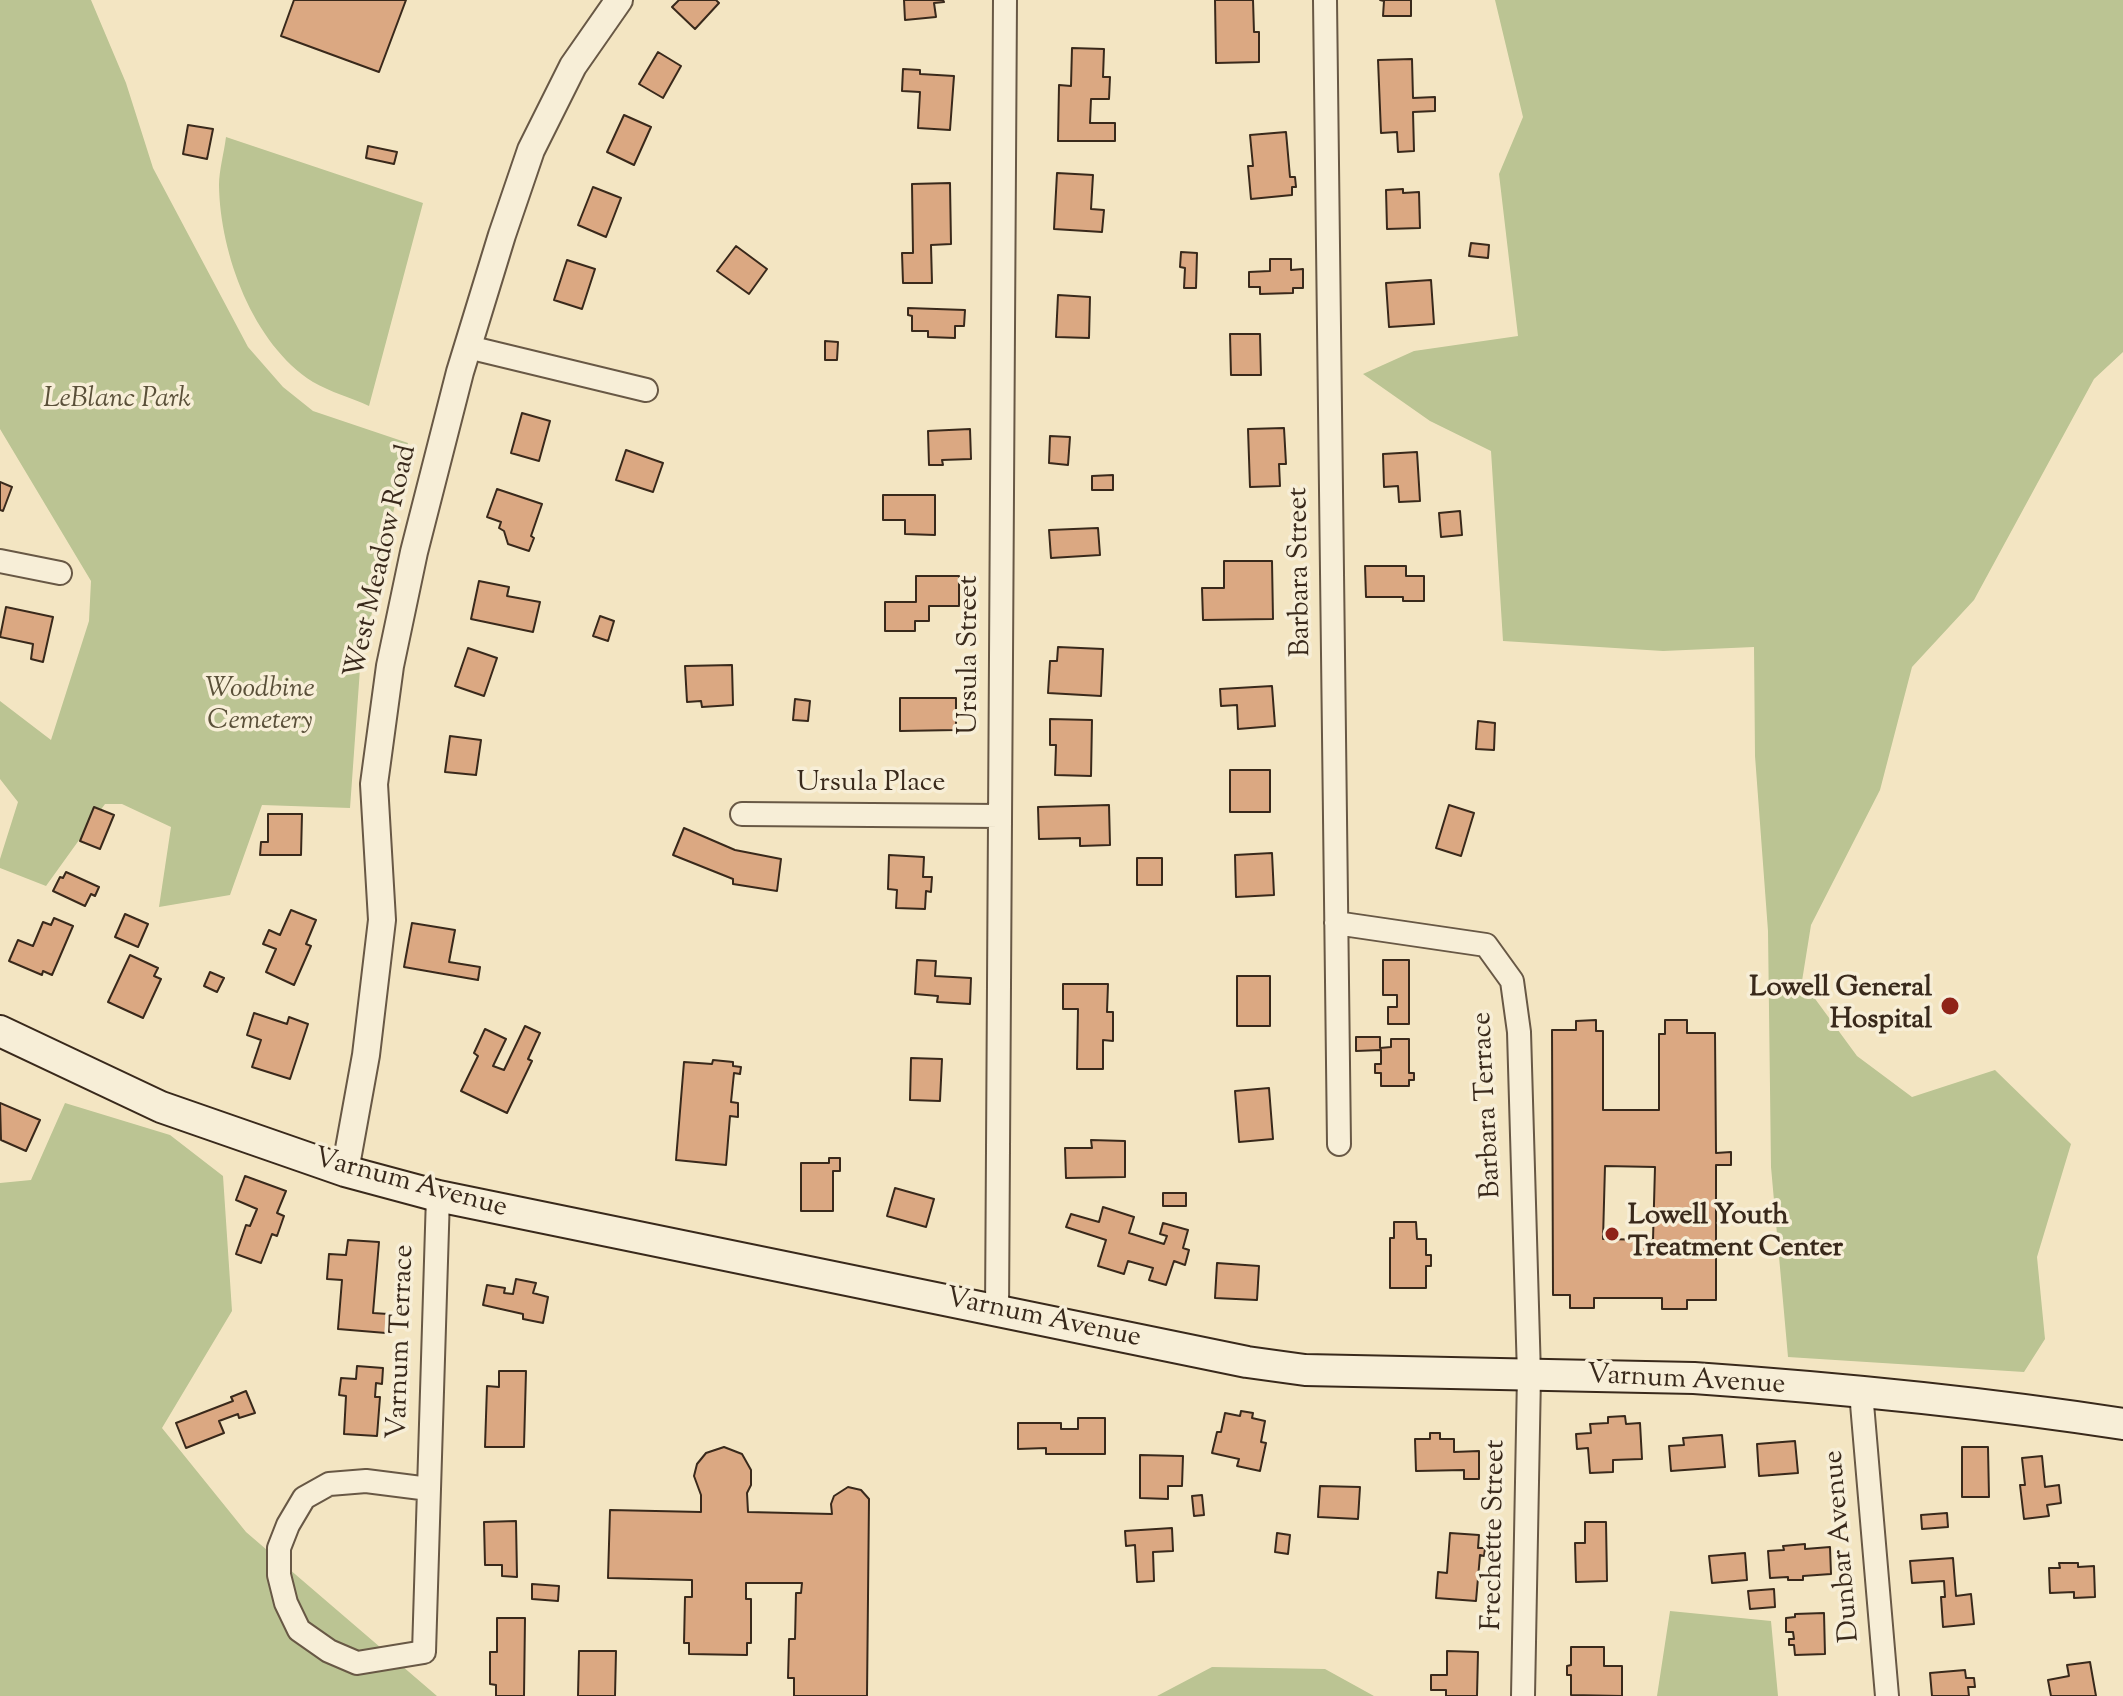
<!DOCTYPE html>
<style>
body{margin:0}
canvas{display:block;background:#f3e5c2}
</style>
<canvas width="2123" height="1696"></canvas>
<script>
const ctx = document.querySelector('canvas').getContext('2d');
ctx.lineJoin = 'round';
function fill(path, color) { ctx.fillStyle = color; ctx.fill(path, 'evenodd'); }
function trace(path, color, width, dash) { ctx.strokeStyle = color; ctx.lineWidth = width; ctx.lineCap = dash ? 'butt' : 'round'; ctx.setLineDash(dash || []); ctx.stroke(path); }
function label(font, color, halo, rows, align = 'center') {
  ctx.font = font + ' "Sorts Mill Goudy",serif'; ctx.lineWidth = 7; ctx.setLineDash([]); ctx.textBaseline = 'middle'; ctx.strokeStyle = halo; ctx.fillStyle = color; for (const [text, x, y, turn = 0] of rows) {
    ctx.save(); ctx.translate(x, y); ctx.rotate((+turn || 0) * Math.PI / 180); ctx.textAlign = isNaN(turn) ? turn : align; if (halo) ctx.strokeText(text, 0, 0); ctx.fillText(text, 0, 0); ctx.restore();
  }
}
fill(new Path2D(`
 M0,0H91L126,83L153,168L248,347L283,387L313,411L408,443L360,669L350,808L262,805L230,895L159,907L171,827L122,804H105L46,886L0,868V859L18,802L0,779V701L51,740L89,621L91,581L0,429Z
 M1495,0H2123V352L2094,379L1974,600L1912,667L1880,790L1811,925L1802,981L1857,1056L1912,1097L1995,1070L2071,1144L2037,1257L2045,1339L2024,1372L1788,1357L1771,1167L1768,931L1755,756L1754,647L1663,651L1503,641L1491,451L1430,421L1363,374L1414,351L1518,336L1499,174L1523,117Z
 M226,137L423,203L369,406C352,398 330,392 313,382C253,344 220,254 219,185C219,170 224,153 226,137Z
 M65,1103L170,1135L223,1176L232,1311L162,1428L246,1532L437,1696H0V1183L31,1180Z
 M1670,1611L1771,1621L1778,1696H1657Z
 M1212,1667L1325,1669L1374,1696H1157Z`), '#bbc493');
const building = new Path2D(`
 M294,0H406L379,72L281,36Z
 M679,0H716L719,3L695,29L672,7Z
 M904,0H943L944,2L934,3L936,17L905,20Z
 M1215,0H1253L1254,32H1259V62L1216,63Z
 M1411,0V16H1383L1384,1L1380,0Z
 M1072,48L1104,49L1103,77H1110L1109,99H1091L1090,123H1115V141H1058L1059,85L1071,86Z
 M658,52L681,66L663,98L639,84Z
 M1412,59L1413,98L1435,97V111L1413,112L1414,151L1398,152L1397,132L1381,133L1378,60Z
 M903,69L920,70V74L954,76L950,130L918,128L920,92L902,91Z
 M624,115L651,127L634,165L607,152Z
 M188,125L213,129L207,159L183,154Z
 M1286,132L1290,177H1295L1296,187H1292V195L1251,199L1248,166H1253L1250,135Z
 M368,146L397,152L394,164L366,158Z
 M1057,173L1093,175L1091,209L1104,210L1102,232L1054,229Z
 M950,183L951,244L931,245L932,283H903L902,253H913L912,184Z
 M593,187L621,198L606,237L578,225Z
 M1403,189V193L1419,192L1420,228L1387,229L1386,190Z
 M1471,243L1489,245L1488,258L1469,256Z
 M736,246L767,269L749,294L717,271Z
 M1181,252L1197,253L1196,288H1184L1185,268L1180,267Z
 M1270,259H1291V270L1303,269V288H1293V293L1260,294V287H1249V272L1270,271Z
 M567,260L595,269L582,309L554,300Z
 M1431,280L1434,324L1389,327L1386,283Z
 M1058,295L1090,297L1089,338L1056,337Z
 M908,308L965,310L964,326H955V338L928,337V331H912V316L908,315Z
 M1230,334H1260L1261,375H1231Z
 M825,341L838,342L837,360H825Z
 M522,413L550,421L539,461L511,453Z
 M1284,428L1286,464H1279L1280,486L1250,487L1248,429Z
 M970,429L971,459L942,460L943,465H929L928,431Z
 M1050,436L1070,437L1068,465L1049,463Z
 M626,450L663,463L653,492L616,480Z
 M1417,452L1420,501L1399,502L1398,486L1384,487L1383,454Z
 M1113,475V490H1092V476Z
 M0,482L12,487L3,511L0,510Z
 M497,489L542,504L531,536L534,538L529,551L508,544L504,531L499,528L501,522L487,517Z
 M883,495H935V535L905,534V520H883Z
 M1460,511L1462,535L1441,537L1439,513Z
 M1098,528L1100,555L1051,558L1049,530Z
 M1224,561H1272L1273,619L1203,620L1202,588H1224Z
 M1365,566H1406V576H1424V601H1403V597H1366Z
 M916,576H959V606H929V621H915V631H885V602H916Z
 M479,581L509,587L507,596L540,602L533,632L471,619Z
 M6,607L53,617L43,662L31,659L33,644L0,637Z
 M600,616L614,621L608,641L593,636Z
 M1058,647L1103,649L1101,696L1048,693L1050,661H1057Z
 M468,648L497,658L484,696L455,686Z
 M732,665L733,705L702,707L701,701L687,702L685,666Z
 M1272,686L1275,726L1238,729L1237,705L1221,706L1220,689Z
 M900,698H956V730L900,731Z
 M795,699L810,701L808,721L793,720Z
 M1050,719L1092,720L1091,776L1055,775L1056,745H1050Z
 M1478,721L1495,723L1494,750L1476,749Z
 M450,736L481,740L476,775L445,772Z
 M1230,770H1270V812H1230Z
 M1109,805L1110,845L1080,846V838L1039,839L1038,807Z
 M1449,805L1474,813L1461,856L1436,848Z
 M94,807L114,815L100,849L80,841Z
 M268,814H302L301,855H260L261,842H268Z
 M684,828L735,850L781,859L777,891L733,884V879L673,855Z
 M1272,853L1274,895L1236,897L1235,855Z
 M889,855L924,857L923,877H932L931,892L926,891L925,909L896,908L897,890L888,889Z
 M1137,858H1162V885H1137Z
 M66,872L99,887L95,896L91,894L85,906L53,891L60,877L63,878Z
 M291,910L316,920L306,944L311,946L294,985L266,972L276,949L263,944L269,930L280,935Z
 M125,914L148,924L138,947L115,937Z
 M54,918L73,926L52,975L43,971L42,975L9,961L18,940L33,946L43,922L51,925Z
 M412,923L455,930L449,962L480,967L478,980L404,967Z
 M130,955L158,968L154,976L161,979L143,1018L108,1002Z
 M917,960L936,961L935,976L971,978L970,1004L937,1002L938,996L915,994Z
 M1383,960H1409V1024H1388V1007H1397V995H1383Z
 M210,972L224,978L217,992L204,986Z
 M1237,976H1270V1026H1237Z
 M1063,984H1108L1107,1012H1113V1041L1103,1040V1069H1077L1078,1009H1063Z
 M254,1013L287,1024L289,1017L308,1024L290,1079L252,1067L261,1040L247,1035Z
 M1596,1020V1031H1603V1110H1659V1034H1665V1020H1687V1033H1715L1716,1153L1731,1152V1165H1716V1300H1687V1309H1662V1298H1594V1308H1570V1295H1553L1552,1030H1576V1021ZM1605,1166L1655,1167L1653,1240L1603,1239Z
 M525,1026L540,1033L528,1059L532,1061L507,1113L461,1091L478,1056L474,1053L485,1029L506,1039L493,1066L504,1070Z
 M1356,1037H1380V1048L1391,1047V1039H1409V1073H1414V1080H1409V1086H1381V1073H1375V1064H1381V1050L1356,1051Z
 M911,1058L942,1059L940,1101L910,1100Z
 M713,1060L733,1062V1066L741,1067L740,1074L734,1073L731,1102L738,1103V1117L730,1116L726,1165L676,1160L684,1062L712,1064Z
 M1269,1088L1273,1139L1239,1142L1235,1091Z
 M0,1103L40,1120L26,1151L1,1140Z
 M1091,1140L1125,1141V1177L1066,1178L1065,1148H1092Z
 M829,1158H840V1171H833V1211H801V1163H829Z
 M245,1176L286,1191L277,1213L284,1216L277,1236L272,1234L261,1263L236,1254L246,1225L250,1226L257,1209L236,1200Z
 M895,1188L934,1199L926,1227L887,1216Z
 M1163,1193H1186V1206H1163Z
 M1103,1207L1134,1217L1129,1233L1164,1244L1167,1236L1160,1234L1163,1223L1188,1230L1183,1248L1189,1250L1185,1265L1174,1261L1166,1285L1149,1280L1153,1268L1128,1261L1124,1274L1098,1266L1106,1240L1066,1227L1071,1214L1099,1222Z
 M1394,1222H1416L1417,1239H1426V1255H1431V1266H1426V1288H1390V1238H1394Z
 M348,1240L379,1242L373,1313L388,1314L386,1333L338,1329L342,1280L327,1279L329,1254L346,1255Z
 M1217,1263L1259,1266L1257,1300L1215,1298Z
 M516,1279L536,1283L533,1293L548,1297L543,1323L523,1319V1314L483,1305L487,1285L505,1288L504,1293L513,1294Z
 M357,1366L383,1368L382,1384L376,1383L375,1397H380L377,1436L344,1434L346,1396L339,1395L341,1378L356,1379Z
 M499,1371H526L524,1447H485L487,1386L499,1387Z
 M246,1391L255,1413L239,1418L238,1414L219,1421L224,1433L186,1448L176,1423L233,1401L231,1397Z
 M1241,1411L1253,1413L1252,1418L1265,1421L1261,1442L1266,1443L1260,1471L1237,1466L1239,1459L1212,1453L1217,1432H1221L1225,1413L1240,1416Z
 M1625,1416L1626,1424L1640,1423L1642,1459L1613,1460V1472L1590,1473L1588,1448L1577,1449L1576,1434L1591,1433L1590,1424L1608,1423V1417Z
 M1078,1418H1105V1454H1046V1448L1018,1449V1423H1061V1429H1078Z
 M1430,1433H1440V1439H1454V1452L1479,1451V1479H1464V1470L1416,1471L1415,1439H1430Z
 M1722,1435L1725,1467L1671,1471L1669,1446L1684,1445L1683,1438Z
 M1795,1441L1798,1473L1759,1476L1757,1444Z
 M724,1447L742,1454L751,1470V1485L747,1493L748,1512L832,1514L831,1504L834,1496L848,1487L861,1490L869,1499L867,1696H794V1678H788L789,1639H795L796,1593H801L802,1583H746V1599H751V1643H747V1655L689,1654V1643H684L685,1597H692V1580L608,1578L610,1510L701,1512V1495L694,1476L697,1464L706,1453Z
 M1962,1447H1988L1989,1497H1962Z
 M1140,1455L1183,1456L1182,1486H1168V1499L1140,1498Z
 M2042,1456L2045,1487L2059,1485L2061,1503L2047,1505L2049,1516L2024,1519L2020,1485H2025L2022,1458Z
 M1320,1486L1360,1487L1358,1519L1318,1517Z
 M1202,1495L1204,1515L1194,1516L1192,1496Z
 M1947,1513L1948,1527L1922,1529L1921,1515Z
 M516,1521L517,1577L502,1576V1565H485L484,1522Z
 M1585,1522H1606L1607,1581L1576,1582L1575,1543H1585Z
 M1172,1528L1173,1551L1153,1552L1154,1581L1137,1582L1135,1545L1126,1546L1125,1531Z
 M1277,1533L1290,1535L1288,1554L1275,1552Z
 M1450,1533L1479,1535L1478,1548H1485L1484,1556L1480,1555L1476,1601L1436,1598L1438,1572L1447,1573Z
 M1805,1544V1549L1830,1547L1831,1574L1803,1576V1580H1788V1577L1770,1578L1768,1551L1784,1550L1783,1546Z
 M1745,1553L1747,1580L1712,1583L1709,1556Z
 M1953,1558L1956,1596L1971,1594L1974,1624L1943,1627L1941,1597H1945L1944,1581L1912,1583L1910,1561Z
 M2059,1563H2078V1567L2094,1566L2095,1597L2074,1598V1592L2050,1593L2049,1568H2060Z
 M532,1584L559,1586L558,1601L532,1599Z
 M1774,1589L1775,1607L1750,1609L1748,1591Z
 M1824,1613L1825,1654L1795,1655L1794,1645H1789V1639H1794L1793,1632H1786V1618L1795,1617V1614Z
 M497,1618H525L524,1696H496V1685L490,1684V1652H497Z
 M1571,1647H1604V1666H1622V1696L1571,1695V1675H1567V1666L1571,1665Z
 M579,1651H616L615,1696H578Z
 M1447,1651L1478,1652L1477,1696H1446V1690H1431V1675H1447Z
 M2090,1662L2096,1696H2051L2048,1680L2069,1676L2067,1665Z
 M1965,1670L1966,1678H1974L1975,1687H1968L1969,1696H1932L1930,1673Z`);
fill(building, '#dba882');
trace(building, '#39291b', 2);
const minor = new Path2D(`
 M1325,0L1339,1144
 M468,347L646,390
 M0,561L60,573
 M742,814L1000,816
 M1336,923L1486,945L1512,981L1519,1032L1529,1375L1523,1696
 M997,1311L1005,0
 M1861,1392L1887,1696
 M429,1489L366,1481L329,1484L304,1498L288,1525L279,1548V1575L286,1603L299,1630L329,1651L357,1663L424,1652L438,1196`);
const tertiary = new Path2D(`
 M345,1171L366,1055L382,920L374,784L390,666L414,552L460,372L502,235L531,150L573,66L619,0`);
const secondary = new Path2D(`
 M0,1031L161,1107L345,1171L438,1196L1247,1362L1305,1370L1694,1378C1837,1388 1981,1402 2123,1424`);
trace(minor, '#685845', 26);
trace(tertiary, '#685845', 30);
trace(secondary, '#39291b', 34);
trace(minor, '#f7eed7', 22);
trace(tertiary, '#f7eed7', 26);
trace(secondary, '#f7eed7', 30);
for (const [x, y, r, color] of [
 [1950,1006,10,"#8f2418"],
 [1612,1234,8,"#8f2418"]
]) { const dot = new Path2D(); dot.arc(x, y, r, 0, 2 * Math.PI); ctx.fillStyle = color; ctx.fill(dot); trace(dot, '#f7eed7', 3); }
label('italic 28px', '#5a5039', '#f7eed7', [
 ["LeBlanc Park",117,401],
 ["Woodbine",260,691],
 ["Cemetery",260,723]
]);
label('28px', '#39291b', '#f7eed7', [
 ["West Meadow Road",383,562,-77],
 ["Barbara Street",1302,572,-91],
 ["Ursula Street",971,655,-90],
 ["Ursula Place",871,785],
 ["Barbara Terrace",1489,1105,-93],
 ["Varnum Avenue",410,1185,15],
 ["Varnum Avenue",1043,1320,12],
 ["Varnum Terrace",403,1342,-88],
 ["Varnum Avenue",1686,1382,3],
 ["Frechette Street",1496,1535,-89],
 ["Dunbar Avenue",1844,1546,-95]
]);
label('bold 28px', '#39291b', '#f7eed7', [
 ["Lowell General",1932,990],
 ["Hospital",1932,1022],
 ["Lowell Youth",1628,1218,"left"],
 ["Treatment Center",1628,1250,"left"]
], 'right');
</script>
